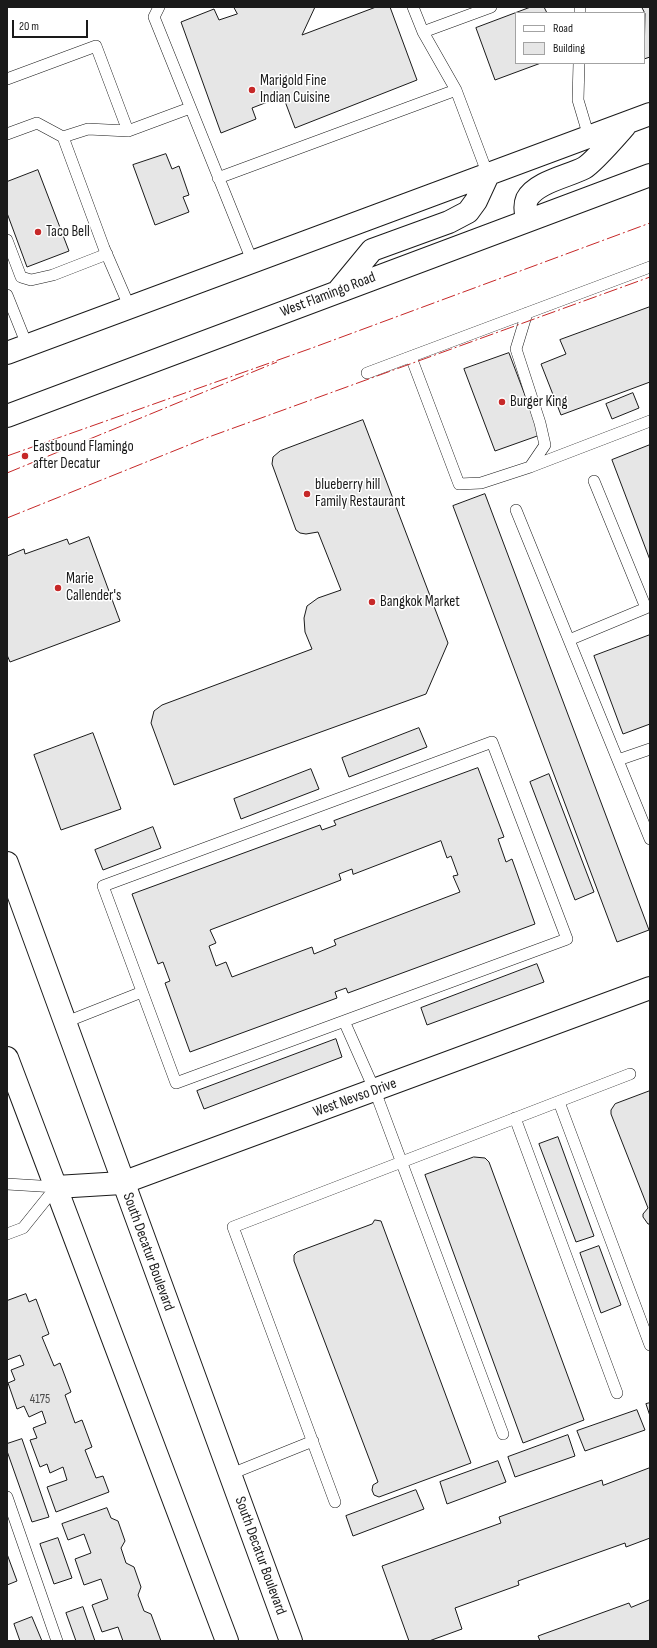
<!DOCTYPE html>
<style>
body{margin:0}
#map{position:relative;width:657px;height:1648px;overflow:hidden;background:#fff;font-family:"Sofia Sans Condensed",sans-serif}
canvas{display:block}
.frame{position:absolute;inset:0;border:8px solid #1a1a1a;pointer-events:none}
.legend{position:absolute;left:515px;top:12px;width:130px;height:52px;box-sizing:border-box;background:#fff;border:1px solid #a3a3a3;margin:0;padding:5px 7px;list-style:none;font-size:12px;color:#1a1a1a}
.legend li{display:flex;align-items:center;gap:8px;height:20px}
.legend b{width:20px;border:1px solid #a3a3a3}
.scale{position:absolute;left:12px;top:20px;width:76px;height:18px;box-sizing:border-box;border:2px solid #1a1a1a;border-top:0;padding-left:5px;font-size:12px;line-height:14px;white-space:nowrap;color:#1a1a1a;-webkit-text-stroke:3px #fff;paint-order:stroke}
</style>
<div id="map">
<canvas width="657" height="1648"></canvas>
<div class="frame"></div>
<ul class="legend">
<li><b style="height:5px;background:#fff"></b>Road</li>
<li><b style="height:11px;background:#e6e6e6"></b>Building</li>
</ul>
<div class="scale">20 m</div>
</div>
<script>
const ctx = document.querySelector('canvas').getContext('2d');
ctx.lineJoin = 'round';
function fill(path, color) { ctx.fillStyle = color; ctx.fill(path, 'evenodd'); }
function trace(path, color, width, dash) { ctx.strokeStyle = color; ctx.lineWidth = width; ctx.lineCap = dash ? 'butt' : 'round'; ctx.setLineDash(dash || []); ctx.stroke(path); }
function label(font, color, halo, rows, align = 'center') {
  ctx.font = font + ' "Sofia Sans Condensed",sans-serif'; ctx.lineWidth = 3; ctx.setLineDash([]); ctx.textBaseline = 'middle'; ctx.strokeStyle = halo; ctx.fillStyle = color; for (const [text, x, y, turn = 0] of rows) {
    ctx.save(); ctx.translate(x, y); ctx.rotate((+turn || 0) * Math.PI / 180); ctx.textAlign = isNaN(turn) ? turn : align; if (halo) ctx.strokeText(text, 0, 0); ctx.fillText(text, 0, 0); ctx.restore();
  }
}
const building = new Path2D(`
 M234,7H315L302,35L376,7H390L417,80L295,128L283,96L252,108L256,119L221,133L181,22L214,9L219,20L237,14Z
 M531,7H544L547,13H516V63H541L495,80L476,28Z
 M642,7H650V57L644,59L645,14Z
 M166,154L172,169L179,166L189,195L183,197L189,212L155,225L133,165Z
 M38,170L69,251L27,267L7,213V182Z
 M650,307V382L561,415L541,364L566,354L560,340Z
 M509,353L540,435L495,451L464,369Z
 M633,393L639,408L612,419L606,404Z
 M363,420L448,643L426,694L174,785L151,723L154,711L162,705L312,649L305,632L304,618L307,606L318,598L341,590L318,532L306,534L300,533L296,530L272,464L273,457L280,451Z
 M650,445V560L612,460Z
 M485,494L649,930L617,942L453,506Z
 M89,537L120,621L10,662L7,655V556L24,549L25,554L67,539L69,544Z
 M650,635V724L623,734L594,656Z
 M419,728L427,747L349,777L342,758Z
 M93,733L121,809L61,830L34,755Z
 M478,768L504,837L498,839L506,862L512,859L535,924L348,993L346,988L335,992L337,998L190,1052L165,983L170,981L163,962L158,964L132,894L320,825L322,830L336,825L334,821ZM441,841L447,858L451,856L458,875L453,876L460,892L334,940L336,945L314,954L312,947L232,977L226,962L216,966L209,946L216,943L210,930L341,880L339,874L352,869L353,874Z
 M311,769L319,789L241,819L234,799Z
 M549,774L594,892L575,900L530,782Z
 M153,827L161,848L103,870L95,850Z
 M537,964L544,982L427,1025L421,1008Z
 M336,1039L342,1057L204,1109L197,1091Z
 M650,1091V1224H648L643,1217V1214L648,1208L611,1114V1110L615,1104Z
 M558,1137L594,1236L576,1242L539,1144Z
 M474,1157L485,1158L489,1162L584,1420L523,1443L425,1175Z
 M375,1220L381,1221L471,1463L379,1497L374,1495L372,1490L373,1485L378,1482L294,1261V1255L297,1252L372,1224Z
 M599,1246L621,1305L601,1313L580,1253Z
 M26,1294L29,1302L36,1299L49,1334L42,1337L54,1366L60,1363L71,1392L65,1395L75,1423L82,1420L92,1447L85,1450L96,1478L103,1476L109,1492L56,1512L47,1487L67,1480L63,1467L50,1473L47,1464L40,1467L30,1440L37,1438L33,1428L46,1423L42,1411L29,1417L24,1406L17,1409L8,1383L15,1380L11,1370L24,1365L20,1355L7,1360V1301Z
 M650,1403V1416L646,1404Z
 M637,1410L645,1430L585,1451L577,1431Z
 M568,1435L575,1456L515,1477L508,1457Z
 M22,1439L49,1517L32,1522L7,1451V1444Z
 M498,1461L506,1482L447,1504L440,1482Z
 M650,1468V1538L626,1547L625,1543L518,1581L519,1585L455,1608L462,1629L429,1641H409L382,1566L501,1523L499,1517L602,1480L603,1485Z
 M416,1490L424,1509L353,1536L346,1516Z
 M107,1508L111,1518L118,1521L125,1541L121,1548L126,1563L134,1567L141,1587L138,1595L144,1611L151,1614L161,1641H123L118,1627L102,1632L92,1605L108,1599L101,1579L84,1585L75,1559L91,1553L84,1534L68,1540L62,1524Z
 M58,1538L72,1578L54,1584L40,1544Z
 M7,1554L17,1581L7,1585Z
 M650,1600V1641H540L538,1636L629,1603L631,1607Z
 M83,1607L95,1641H76L66,1613Z
 M32,1617L42,1641H20L14,1624Z`);
fill(building, '#e6e6e6');
trace(building, '#1a1a1a', 1);
const lane = new Path2D(`
 M159,7L154,17L253,263
 M413,7L423,32L456,90
 M580,13V7
 M423,32L491,7
 M579,63L578,100L589,137
 M7,79L96,46L128,131L190,108
 M128,131L88,129L63,137L104,248L130,308
 M7,134L37,123L63,137
 M218,178L456,90L488,175
 M7,240L21,277L31,280L53,275L107,254
 M7,295L27,345
 M411,357L459,484L481,483L530,467L545,445L540,423L516,349L527,313
 M367,373L650,267
 M530,467L650,421
 M516,510L650,839
 M569,640L646,608L594,481
 M492,742L567,939L176,1083L103,886Z
 M618,760L650,749
 M344,1021L375,1091L503,1434
 M66,1022L142,992
 M559,1102L650,1345
 M515,1118L617,1393
 M7,1184L56,1187
 M7,1234L23,1228L56,1187
 M231,1474L313,1441
 M7,1497L57,1641
 M335,1502L233,1227L630,1074`);
const street = new Path2D(`
 M56,1187L122,1183L650,988`);
const primary = new Path2D(`
 M527,220C526,213 524,206 527,199C536,182 569,176 584,168C593,163 617,135 625,126
 M339,290L372,250L449,222L468,212L476,201L488,175
 M7,353L650,114
 M7,416L650,175
 M7,863L291,1641
 M7,1058L227,1641`);
trace(lane, '#1a1a1a', 12);
trace(street, '#1a1a1a', 24);
trace(primary, '#1a1a1a', 24);
trace(lane, '#fff', 11);
trace(street, '#fff', 22);
trace(primary, '#fff', 22);
trace(new Path2D(`
 M7,456L312,348L650,223
 M7,473L277,362
 M7,518L206,438L650,277`), '#c62828', 1, [14, 3, 2, 3]);
for (const [x, y, r, color] of [
 [252,90,4,"#c62828"],
 [38,232,4,"#c62828"],
 [502,402,4,"#c62828"],
 [25,456,4,"#c62828"],
 [307,494,4,"#c62828"],
 [58,588,4,"#c62828"],
 [372,602,4,"#c62828"]
]) { const dot = new Path2D(); dot.arc(x, y, r, 0, 2 * Math.PI); ctx.fillStyle = color; ctx.fill(dot); trace(dot, '#fff', 1.5); }
label('13px', '#4d4d4d', null, [
 ["4175",40,1400]
]);
label('15px', '#1a1a1a', '#fff', [
 ["Marigold Fine",260,81],
 ["Indian Cuisine",260,98],
 ["Taco Bell",46,232],
 ["Burger King",510,402],
 ["Eastbound Flamingo",33,447],
 ["after Decatur",33,464],
 ["blueberry hill",315,485],
 ["Family Restaurant",315,502],
 ["Marie",66,579],
 ["Callender's",66,596],
 ["Bangkok Market",380,602]
], 'left');
label('15px', '#1a1a1a', '#fff', [
 ["West Flamingo Road",328,295,-21],
 ["West Nevso Drive",355,1098,-20],
 ["South Decatur Boulevard",148,1252,70],
 ["South Decatur Boulevard",260,1556,70]
]);
</script>
